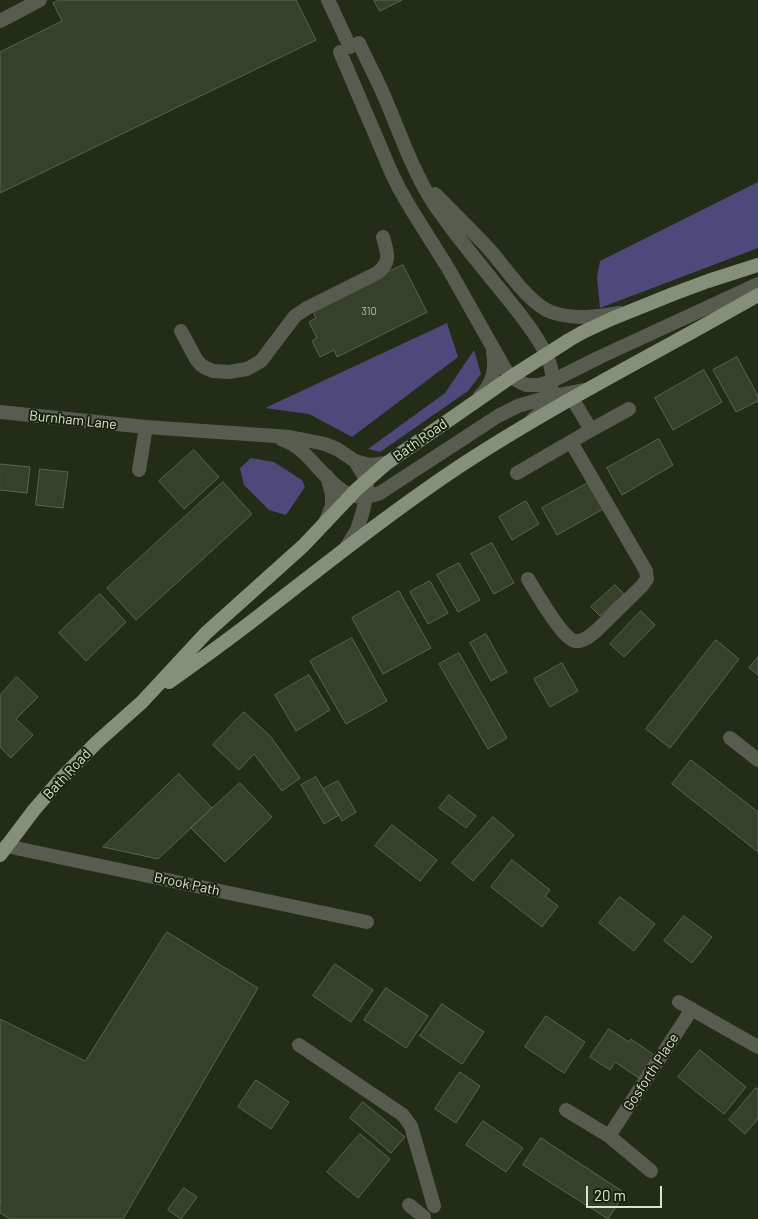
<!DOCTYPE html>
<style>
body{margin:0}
#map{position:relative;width:758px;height:1219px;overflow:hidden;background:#222c16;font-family:Barlow,sans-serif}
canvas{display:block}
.scale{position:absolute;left:586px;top:1186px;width:76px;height:22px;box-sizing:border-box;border:2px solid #dbe2d4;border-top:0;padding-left:6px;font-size:15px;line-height:18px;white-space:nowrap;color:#dbe2d4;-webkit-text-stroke:4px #19220d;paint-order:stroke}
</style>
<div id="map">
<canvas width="758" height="1219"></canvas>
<div class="scale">20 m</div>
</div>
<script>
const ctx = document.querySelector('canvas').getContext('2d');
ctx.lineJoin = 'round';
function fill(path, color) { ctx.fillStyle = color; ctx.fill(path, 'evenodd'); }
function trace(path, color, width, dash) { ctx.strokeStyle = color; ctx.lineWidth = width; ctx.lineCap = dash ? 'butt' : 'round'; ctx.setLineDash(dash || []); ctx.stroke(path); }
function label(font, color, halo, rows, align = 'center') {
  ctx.font = font + ' Barlow,sans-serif'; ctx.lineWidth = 4; ctx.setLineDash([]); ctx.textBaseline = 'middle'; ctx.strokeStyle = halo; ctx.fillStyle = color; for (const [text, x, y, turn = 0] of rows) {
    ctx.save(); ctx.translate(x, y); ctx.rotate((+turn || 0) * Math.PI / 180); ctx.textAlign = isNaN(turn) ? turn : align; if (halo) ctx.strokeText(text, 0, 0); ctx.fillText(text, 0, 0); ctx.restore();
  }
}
fill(new Path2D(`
 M758,182V248L600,308L597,277L600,261Z
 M447,323L458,357L352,437L309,414L265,408Z
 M474,350L481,374L468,391L380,452L368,449L445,393Z
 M251,458L274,462L302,480L305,487L286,515L269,510L244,485L240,468Z`), '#4d497a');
const building = new Path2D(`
 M60,0H296L316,40L0,193V52L62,21L53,3Z
 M374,0H402L380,11Z
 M403,265L427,312L337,357L334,350L320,357L312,341L317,338L309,322L316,318L312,310Z
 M737,357L758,396V401L736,412L713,370Z
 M704,370L722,402L673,430L655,398Z
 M659,439L673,465L622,495L607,468Z
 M194,450L219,477L184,509L159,481Z
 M0,464L30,467L27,493L0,490Z
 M40,469L68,472L63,508L36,505Z
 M223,482L252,514L136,620L107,588Z
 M588,483L603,509L557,535L542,508Z
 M526,501L539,524L512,540L499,517Z
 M492,543L514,583L494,594L471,554Z
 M459,563L480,600L458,612L437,575Z
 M430,581L448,613L428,624L410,592Z
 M615,585L624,594L600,616L591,607Z
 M399,591L431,648L383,674L352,618Z
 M100,594L126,622L86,661L59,633Z
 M641,611L655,625L624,657L610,644Z
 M486,634L507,672L491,681L470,643Z
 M352,638L387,701L346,724L310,661Z
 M716,640L739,659L670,748L646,729Z
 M459,653L507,738L488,749L439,664Z
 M758,657V675L749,668Z
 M562,663L578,691L550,707L534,679Z
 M309,675L330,710L296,731L275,695Z
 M17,677L38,697L16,719L33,735L11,758L0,747V695Z
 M244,712L271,737L300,778L282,791L254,754L239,770L213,745Z
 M691,760L758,812V852L672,784Z
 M179,774L212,808L158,859L103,847Z
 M316,777L339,815L324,824L301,785Z
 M338,781L356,812L342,821L323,789Z
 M240,783L272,817L225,862L191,828Z
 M449,795L476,816L466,828L439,808Z
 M493,817L514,835L473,881L452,863Z
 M392,825L437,860L420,881L375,846Z
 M512,860L550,890L545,896L558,906L542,927L491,887Z
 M620,897L655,924L634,951L599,923Z
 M684,916L712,937L692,963L664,941Z
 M167,932L258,988L123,1219H10L0,1213V1204L1,1201H0V1019L85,1061Z
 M335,964L373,990L351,1022L313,996Z
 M386,988L428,1016L406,1048L364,1020Z
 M442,1004L484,1032L462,1064L420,1036Z
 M546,1016L585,1042L564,1073L525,1047Z
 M609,1029L629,1042L631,1039L654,1055L639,1078L615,1062L610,1070L590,1057Z
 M700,1050L746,1087L724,1114L678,1077Z
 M460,1072L480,1086L456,1123L435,1109Z
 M256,1080L289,1102L271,1129L238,1107Z
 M756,1088L758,1089V1119L745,1134L729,1120Z
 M363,1102L405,1137L391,1153L350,1118Z
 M483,1121L523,1148L506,1172L466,1145Z
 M360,1134L390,1159L358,1198L327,1172Z
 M541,1138L625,1193L608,1219L523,1165Z
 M184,1188L197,1197L181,1219L168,1210Z`);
fill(building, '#36402a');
trace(building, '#5b654e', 1);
trace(new Path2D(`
 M328,0L350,47
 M0,21L40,0
 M181,331L196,359L201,365L206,368L213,371L229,372L247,369L261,361L295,316L307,308L377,273C392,262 387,252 383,237
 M299,1045L403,1115L411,1126L434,1206
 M566,1110L609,1136L651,1171`), '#575c51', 14);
trace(new Path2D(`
 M359,43C367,61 377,79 385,98C400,133 412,169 432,201C456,237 485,270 511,303C524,319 547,348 551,368C555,386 548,407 533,419
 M340,52L392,174L400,190L411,209L448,268L505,369L511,377L526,385H539L552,381L600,357L758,284
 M435,194C453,212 471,230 489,249C505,267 529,304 551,312C574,320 596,317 620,313
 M480,396C493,383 496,370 493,352
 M0,412L146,427L290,437L325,444L337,449L355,461L370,465L387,463
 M591,430L629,409
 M281,439C289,442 298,447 304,453C319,467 339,497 361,497C367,497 374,495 380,493L498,416L518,406L548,397L584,390
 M139,470L146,427
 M517,473L591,430L572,398
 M325,523L332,506V494L327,476
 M347,546L357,530L363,511L366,497L367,481L355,461
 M528,579C536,592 562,638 575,641C583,642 590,636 596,631L642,586L647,579L646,571L571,442
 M730,738L758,760
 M6,846L367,922
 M679,1002L758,1047
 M609,1136L692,1009
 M409,1205L424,1217`), '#575c51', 14);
trace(new Path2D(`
 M169,682C203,658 236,634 269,608C332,559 394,510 460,466C556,403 659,352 758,295
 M0,855L34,810L59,781L96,743L142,702L206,633L303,546L357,489L387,463L511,377L569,340L583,332L611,319L673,294L708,281L758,265`), '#858f79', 14);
label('11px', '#b2baaa', null, [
 ["310",369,311]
]);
label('14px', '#dbe2d4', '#19220d', [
 ["Burnham Lane",73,420,6],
 ["Bath Road",420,440,-35],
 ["Bath Road",67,774,-47],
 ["Brook Path",187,884,12],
 ["Gosforth Place",651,1072,-57]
]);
</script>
